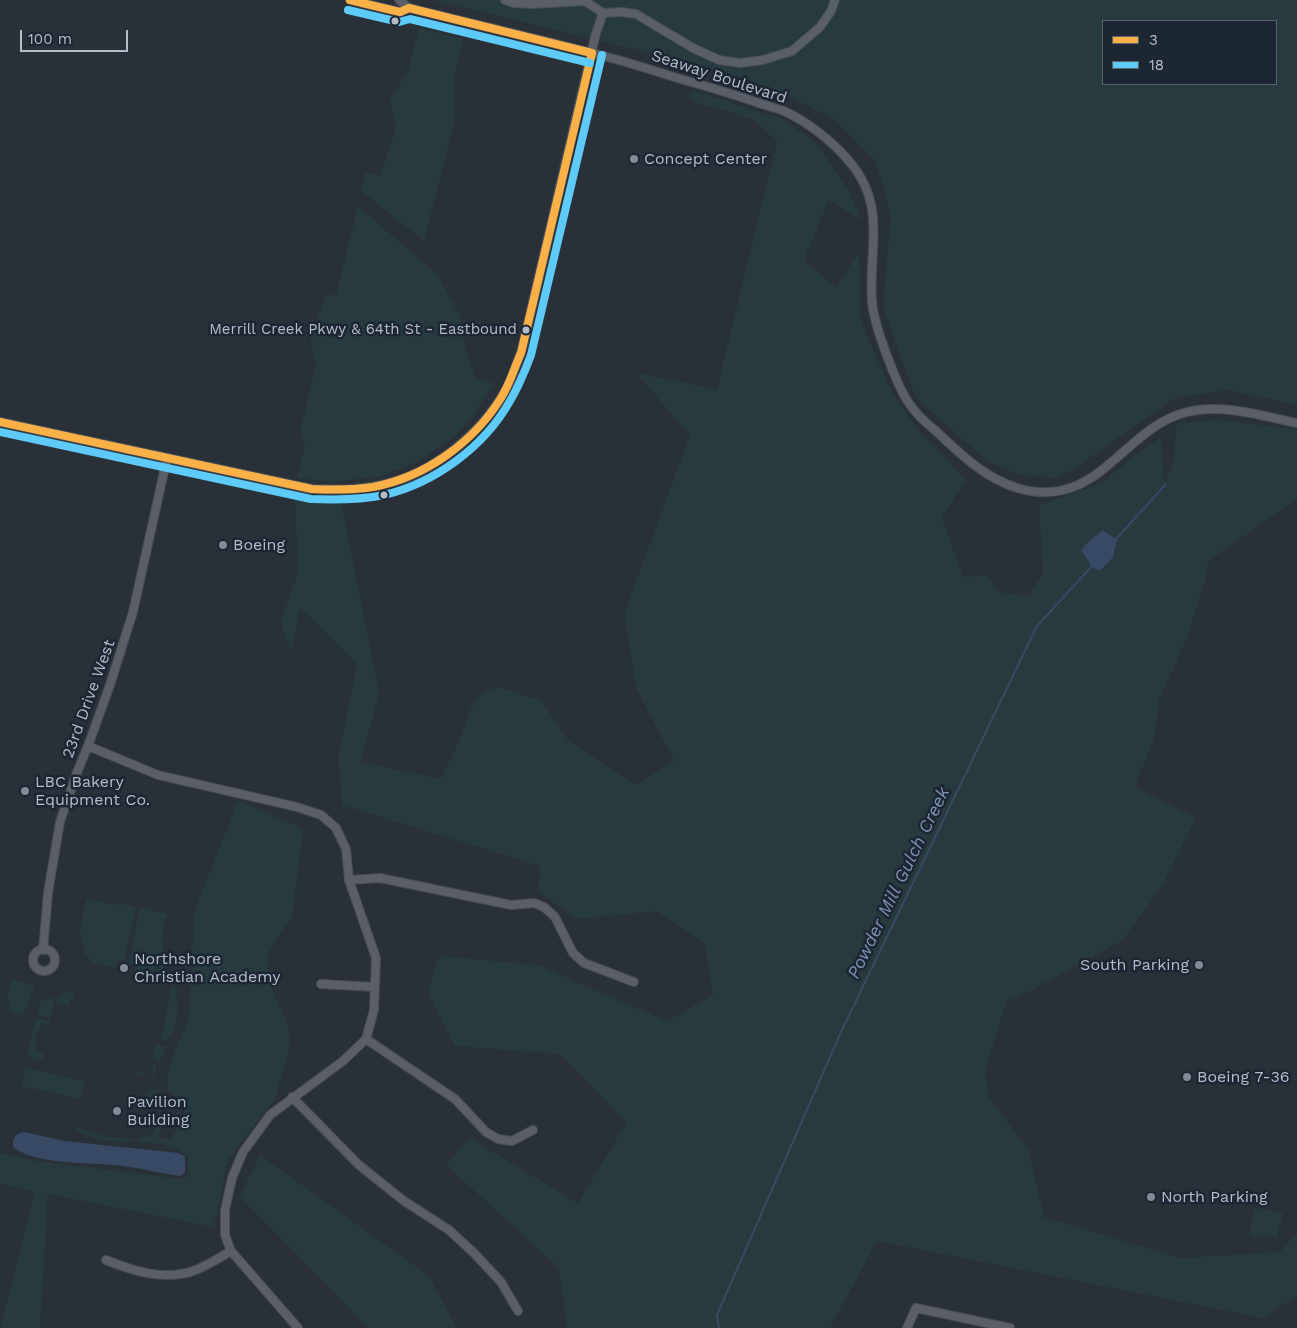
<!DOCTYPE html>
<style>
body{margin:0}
#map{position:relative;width:1297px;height:1328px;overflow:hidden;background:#2a3038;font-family:"Work Sans",sans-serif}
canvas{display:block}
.legend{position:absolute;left:1102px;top:20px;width:175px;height:65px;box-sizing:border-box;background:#1d2633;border:1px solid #59626f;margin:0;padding:6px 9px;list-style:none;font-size:15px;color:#b4bcc9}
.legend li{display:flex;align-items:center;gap:10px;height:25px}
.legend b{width:25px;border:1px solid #59626f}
.scale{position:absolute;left:20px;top:30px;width:108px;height:22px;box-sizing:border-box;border:2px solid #b4bcc9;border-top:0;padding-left:6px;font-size:15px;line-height:18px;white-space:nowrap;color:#b4bcc9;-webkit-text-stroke:4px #1d2633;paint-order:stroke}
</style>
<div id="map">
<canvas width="1297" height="1328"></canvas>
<ul class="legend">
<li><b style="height:6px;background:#f8b047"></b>3</li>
<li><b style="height:6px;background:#5dcaf7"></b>18</li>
</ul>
<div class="scale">100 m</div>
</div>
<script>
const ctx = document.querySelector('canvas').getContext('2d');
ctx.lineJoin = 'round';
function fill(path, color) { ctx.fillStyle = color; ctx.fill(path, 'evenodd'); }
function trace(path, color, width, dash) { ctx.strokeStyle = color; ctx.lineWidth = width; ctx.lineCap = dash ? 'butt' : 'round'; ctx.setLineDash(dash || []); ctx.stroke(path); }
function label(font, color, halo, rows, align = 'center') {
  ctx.font = font + ' "Work Sans",sans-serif'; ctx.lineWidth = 5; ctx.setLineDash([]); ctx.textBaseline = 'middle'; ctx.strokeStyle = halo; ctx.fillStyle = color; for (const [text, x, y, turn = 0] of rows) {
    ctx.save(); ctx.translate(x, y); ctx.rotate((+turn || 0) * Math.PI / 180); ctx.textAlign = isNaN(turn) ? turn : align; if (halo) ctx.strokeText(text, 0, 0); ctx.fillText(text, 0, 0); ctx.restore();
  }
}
fill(new Path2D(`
 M431,0H1297V405L1227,390L1175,398L1080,465L1056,478L1018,474L987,461L916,398L883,307L891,215L876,162L835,120L775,89L693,63ZM1103,21H1276V84H1103Z
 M419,28L463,39L454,78L455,119L424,241L361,191L365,172L380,176L396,128L390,99L408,71Z
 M692,90L785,120L817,144L847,188L862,221L829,200L804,260L836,288L859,252L861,322L893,394L919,431L966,480L942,518L963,577L987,575L998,592L1029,596L1043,573L1039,505L1101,483L1133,457L1161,437L1164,483L1173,464L1177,423L1216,420L1297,429V499L1208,561L1206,577L1187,638L1159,700L1154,738L1135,787L1196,818L1162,886L1123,940L1034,989L1006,1002L985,1072L989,1097L1028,1149L1044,1217L1181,1258L1280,1252L1297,1232V1296L1263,1318L877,1241L830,1328H567L559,1268L446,1165L470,1138L578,1203L627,1122L560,1054L455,1046L428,992L439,956L538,965L667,1021L713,995L705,944L657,911L578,919L538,892L540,866L342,805L338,758L357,664L300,608L291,654L281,622L298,572L295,499L341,502L379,693L361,762L441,779L465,727L470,710L478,697L496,686L541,701L568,740L635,785L674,761L636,688L624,614L690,435L636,373L717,389L777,141L753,119L690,101Z
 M358,206L437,274L460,316L465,347L476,378L494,383L474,415L456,435L418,462L382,476L333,482L297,478L305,444L300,431L316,365L310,336L326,295H336Z
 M238,801L303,828L292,916L267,955L269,982L288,1026L290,1047L275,1099L228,1159L214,1227L48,1194L40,1328H0L35,1192L0,1184V1153L36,1161L182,1179L187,1176L188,1165L187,1156C165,1137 130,1144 104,1140C94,1138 83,1134 75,1129V1126L104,1136L140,1141L141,1136L148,1137C156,1132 157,1119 159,1109L160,1110L159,1115L176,1118L178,1106L162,1103L160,1108L155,1106C155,1099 162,1097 161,1090L177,1104C181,1109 180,1116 175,1120L163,1119L159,1137L170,1140C175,1132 189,1114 183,1104C180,1099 173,1095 168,1090V1075L171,1061L189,1018L194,912Z
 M86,898L116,905L120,903L136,907L124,963L117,961L115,968L92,963L84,952L80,929Z
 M151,905L150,910L168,914C159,931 164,954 165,972L160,978L134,972L136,965L128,964L140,908L148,910Z
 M12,979L34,986L27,1010H24L23,1016L8,1010L10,1003L6,1001Z
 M172,986L176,989C178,1006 180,1030 165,1041L161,1040Z
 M67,992L75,993L73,999L70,998L69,1006L56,1003L58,997Z
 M55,997L50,1018L37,1015L41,1001Z
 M36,1018L51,1021L50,1025L41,1023L39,1032H37L35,1051L44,1053L43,1058L41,1060L31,1058L27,1054Z
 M155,1044L166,1047L159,1062L152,1058Z
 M152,1064H156L157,1068L153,1077L134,1074L135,1070L141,1071V1073L152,1076L153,1068L152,1067Z
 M26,1068L85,1081L81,1099L22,1086Z
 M149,1089L159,1091L153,1105L145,1104Z
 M260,1155L429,1276L457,1328H369L239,1196Z
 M1255,1208L1283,1213L1277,1237L1263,1234L1262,1237L1249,1235Z`), '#273a3e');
fill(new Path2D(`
 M1103,530L1117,540L1113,557L1100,571L1092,567L1081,550L1088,542Z
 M24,1132L64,1141L179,1153L185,1157V1173L180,1176C158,1173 137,1167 115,1165C89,1163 32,1164 13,1147C12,1139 16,1133 24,1132Z`), '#384963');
trace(new Path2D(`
 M1116,539L1165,485
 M719,1328L717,1315L841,1032L1037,626L1093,565`), '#384963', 2);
const minor = new Path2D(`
 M350,0L400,12L409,8
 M399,0L409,8C470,23 531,37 592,53C621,60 649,69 677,78C702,85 726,92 750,100C761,104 773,107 784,111C808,122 832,141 849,161C888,206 868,251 872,302C874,325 897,388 911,406C918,416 927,424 936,431C960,454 985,478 1017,488C1099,512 1122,428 1187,412C1222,403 1262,416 1297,423
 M505,0L514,3L533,4L585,1L603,13L622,12L636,14L693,48L719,60L740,63L763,60L792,51L820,27L831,11L835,0
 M0,422L312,489C339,490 366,490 392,482C440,469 489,426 510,381C514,372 517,362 521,353L596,33L603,13
 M88,746L158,775L297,807L321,815L336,828L346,849L349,880L376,958L374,1010L366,1039L343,1061L270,1115L243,1152L232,1178L225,1210V1235L231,1251L298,1328
 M349,880L380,878L511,905L534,903L544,907L555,917L573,953L584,963L634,982
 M33 960a11 11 0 1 1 22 0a11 11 0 1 1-22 0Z
 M43,950L48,893L60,822L76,775L88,746L110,685L133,612L167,458
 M321,984L375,987
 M366,1039L455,1099L486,1132L498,1139L512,1141L533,1130
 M292,1097L359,1165L404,1201L449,1230L474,1253L501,1282L518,1311
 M106,1260C133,1271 164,1281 193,1271C207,1266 219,1258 231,1251
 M907,1328L916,1308L1010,1328`);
trace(minor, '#484c53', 10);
trace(minor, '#5a5e66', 8);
trace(new Path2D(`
 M350,0L400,12L409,8L592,53
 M0,422L312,489C332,490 353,490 373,487C425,477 473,443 501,398C510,384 514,368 521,353L592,53`), '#f8b047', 8);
trace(new Path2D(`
 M348,10L399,22L410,19L590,63
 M0,432L311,499C335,500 360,500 384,495C435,483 484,447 510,401C519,386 525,371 531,355L602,55`), '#5dcaf7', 8);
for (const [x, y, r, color] of [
 [395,21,4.5,"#b4bcc9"],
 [634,159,5,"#848b96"],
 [526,330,4.5,"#b4bcc9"],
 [384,495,4.5,"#b4bcc9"],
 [223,545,5,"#848b96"],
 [25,791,5,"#848b96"],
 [1199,965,5,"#848b96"],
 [124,968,5,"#848b96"],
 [1187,1077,5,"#848b96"],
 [117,1111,5,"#848b96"],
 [1151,1197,5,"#848b96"]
]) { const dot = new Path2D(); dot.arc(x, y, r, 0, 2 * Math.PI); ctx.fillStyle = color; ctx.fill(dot); trace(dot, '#1d2633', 2); }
label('15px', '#b4bcc9', '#1d2633', [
 ["Merrill Creek Pkwy & 64th St - Eastbound",517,330]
], 'right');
label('16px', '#b4bcc9', '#1d2633', [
 ["Seaway Boulevard",719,77,18],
 ["23rd Drive West",89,699,-70]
]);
label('16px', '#b4bcc9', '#1d2633', [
 ["Concept Center",644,159],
 ["Boeing",233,545],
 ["LBC Bakery",35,782],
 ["Equipment Co.",35,800],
 ["Northshore",134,959],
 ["Christian Academy",134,977],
 ["South Parking",1189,965,"right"],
 ["Boeing 7-36",1197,1077],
 ["Pavilion",127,1102],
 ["Building",127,1120],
 ["North Parking",1161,1197]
], 'left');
label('italic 18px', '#7c92b1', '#1d2633', [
 ["Powder Mill Gulch Creek",899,883,-64]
]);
</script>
